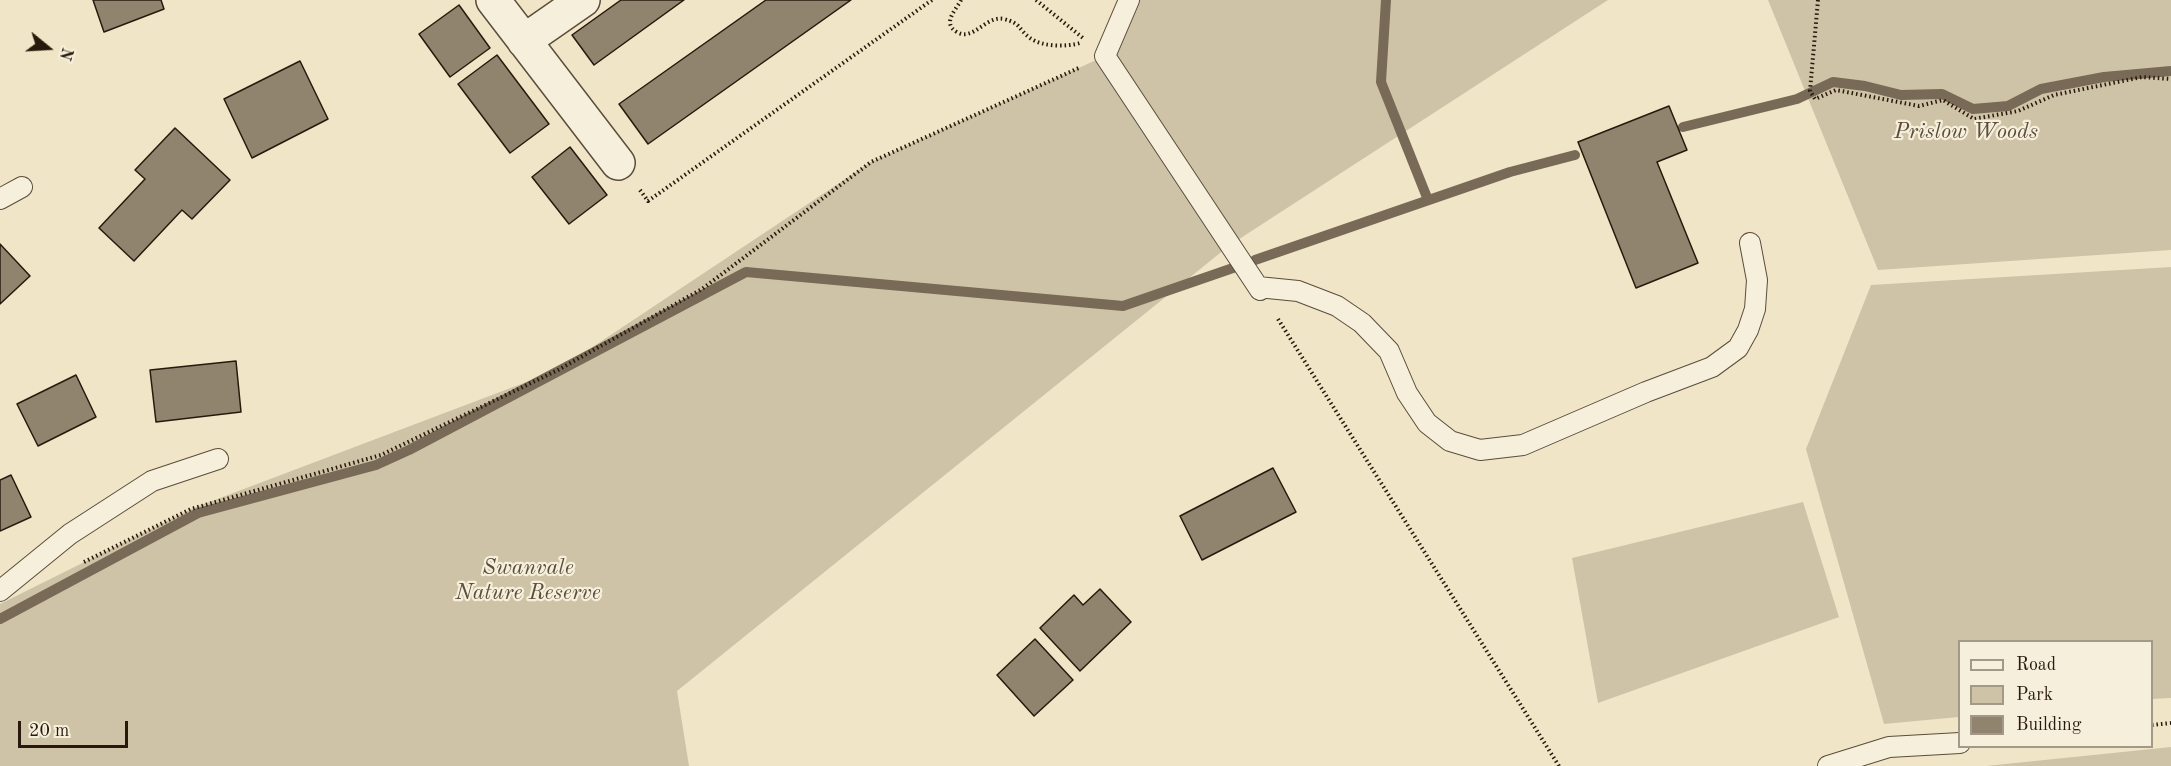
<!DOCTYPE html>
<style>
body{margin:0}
#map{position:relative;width:2171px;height:766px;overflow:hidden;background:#f0e6c7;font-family:"Old Standard TT",serif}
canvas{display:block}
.legend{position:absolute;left:1958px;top:640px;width:195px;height:108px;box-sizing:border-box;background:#f5efdb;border:2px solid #a39989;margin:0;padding:8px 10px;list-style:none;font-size:18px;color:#29190d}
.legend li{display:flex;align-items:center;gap:12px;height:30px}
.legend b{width:30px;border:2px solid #a39989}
.north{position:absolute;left:18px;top:18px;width:60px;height:60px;-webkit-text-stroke:4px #f5efdb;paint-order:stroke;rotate:108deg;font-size:16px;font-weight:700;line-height:24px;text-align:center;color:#29190d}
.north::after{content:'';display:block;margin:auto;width:21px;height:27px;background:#29190d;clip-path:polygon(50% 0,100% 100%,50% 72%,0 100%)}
.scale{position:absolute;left:18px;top:721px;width:110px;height:27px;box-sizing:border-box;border:3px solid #29190d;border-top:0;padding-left:8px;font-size:18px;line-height:21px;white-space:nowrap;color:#29190d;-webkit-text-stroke:4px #f5efdb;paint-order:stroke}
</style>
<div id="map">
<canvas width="2171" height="766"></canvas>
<ul class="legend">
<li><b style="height:8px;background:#f5efdb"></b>Road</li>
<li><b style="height:16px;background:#cec3a7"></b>Park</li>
<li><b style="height:16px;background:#90846e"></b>Building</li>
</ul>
<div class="north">N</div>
<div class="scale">20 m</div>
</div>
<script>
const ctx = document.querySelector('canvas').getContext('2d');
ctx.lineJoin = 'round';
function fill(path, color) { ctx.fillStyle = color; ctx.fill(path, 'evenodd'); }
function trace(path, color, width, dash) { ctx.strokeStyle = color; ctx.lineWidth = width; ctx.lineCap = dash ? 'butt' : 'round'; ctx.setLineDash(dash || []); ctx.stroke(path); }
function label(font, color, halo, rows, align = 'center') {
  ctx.font = font + ' "Old Standard TT",serif'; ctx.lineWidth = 4.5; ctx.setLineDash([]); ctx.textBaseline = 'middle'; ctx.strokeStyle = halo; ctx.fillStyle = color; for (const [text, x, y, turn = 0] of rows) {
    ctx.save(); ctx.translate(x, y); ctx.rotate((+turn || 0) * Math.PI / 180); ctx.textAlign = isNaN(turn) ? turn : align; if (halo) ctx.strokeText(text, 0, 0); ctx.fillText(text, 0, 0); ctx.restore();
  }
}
fill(new Path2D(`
 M1129,0H1608L1230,245L677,691L689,766H0V604L191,509L558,370L871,162L1105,56Z
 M1768,0H2171V250L1878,270Z
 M2171,267V698L2152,699V642H1960L1959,717L1884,724L1806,449L1871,285Z
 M1803,502L1839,617L1598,703L1572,558Z
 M2171,747V766H1986Z`), '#cec3a7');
trace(new Path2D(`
 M1386,0L1381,82L1428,200
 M1683,127L1797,99L1833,82L1865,86L1901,95L1942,94L1973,109L2008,106L2041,89L2104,77L2171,71
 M1255,260L1510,172L1575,155
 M0,619L198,513L376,465L409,450L746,272L1123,306L1233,268`), '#786a57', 10);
const building = new Path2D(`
 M93,0H161L164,9L104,32Z
 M621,0H684L594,65L572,35Z
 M766,0H851L648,144L619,104Z
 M459,5L490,48L450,77L419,34Z
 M497,55L549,124L510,153L458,84Z
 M300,61L328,119L252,158L224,99Z
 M1669,106L1687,150L1657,162L1698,263L1636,288L1578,142Z
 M175,128L230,180L192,219L182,210L134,261L99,228L145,179L135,170Z
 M570,147L607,195L569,224L532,177Z
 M0,244L30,276L0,304Z
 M236,361L241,412L156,422L150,370Z
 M76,375L96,417L38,446L17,404Z
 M1273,468L1296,512L1202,560L1180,516Z
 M11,475L31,517L0,531V480Z
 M1100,589L1131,622L1080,671L1040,628L1074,595L1083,605Z
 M1035,639L1073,680L1034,716L997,675Z`);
fill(building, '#90846e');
trace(building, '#29190d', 1.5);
const lane = new Path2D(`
 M1129,0L1105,56L1260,290
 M0,199L22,187
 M1258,287L1298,291L1337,306L1362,323L1389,351L1407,393L1427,423L1450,441L1480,450L1523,445L1646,392L1712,367L1738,348L1748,330L1755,309L1757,280L1750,243
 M0,591L70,534L152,481L218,459
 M1828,766L1889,747L1960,743`);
const street = new Path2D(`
 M493,0L618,163
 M524,41L583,0`);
trace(lane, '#5b4c3c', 22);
trace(street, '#5b4c3c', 36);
trace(new Path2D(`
 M961,0C957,9 941,23 957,32C973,42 986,15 1004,19C1022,24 1017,28 1030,38C1042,47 1067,47 1080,43
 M1036,0L1083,38
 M1818,0L1810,91L1815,99L1836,90L1919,106L1943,100L1974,119L2018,111L2054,95L2142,77L2171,79
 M640,190L648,201L932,0
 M1278,319L1559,766
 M84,562L191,509L381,455L558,370L702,289L871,162L1081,67
 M2152,725L2171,723`), '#29190d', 4, [1.5, 3]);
trace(lane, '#f5efdb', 20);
trace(street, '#f5efdb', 33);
label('italic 22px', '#5b4c3b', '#f5efdb', [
 ["Prislow Woods",1966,132],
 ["Swanvale",528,568],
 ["Nature Reserve",528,593]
]);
</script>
